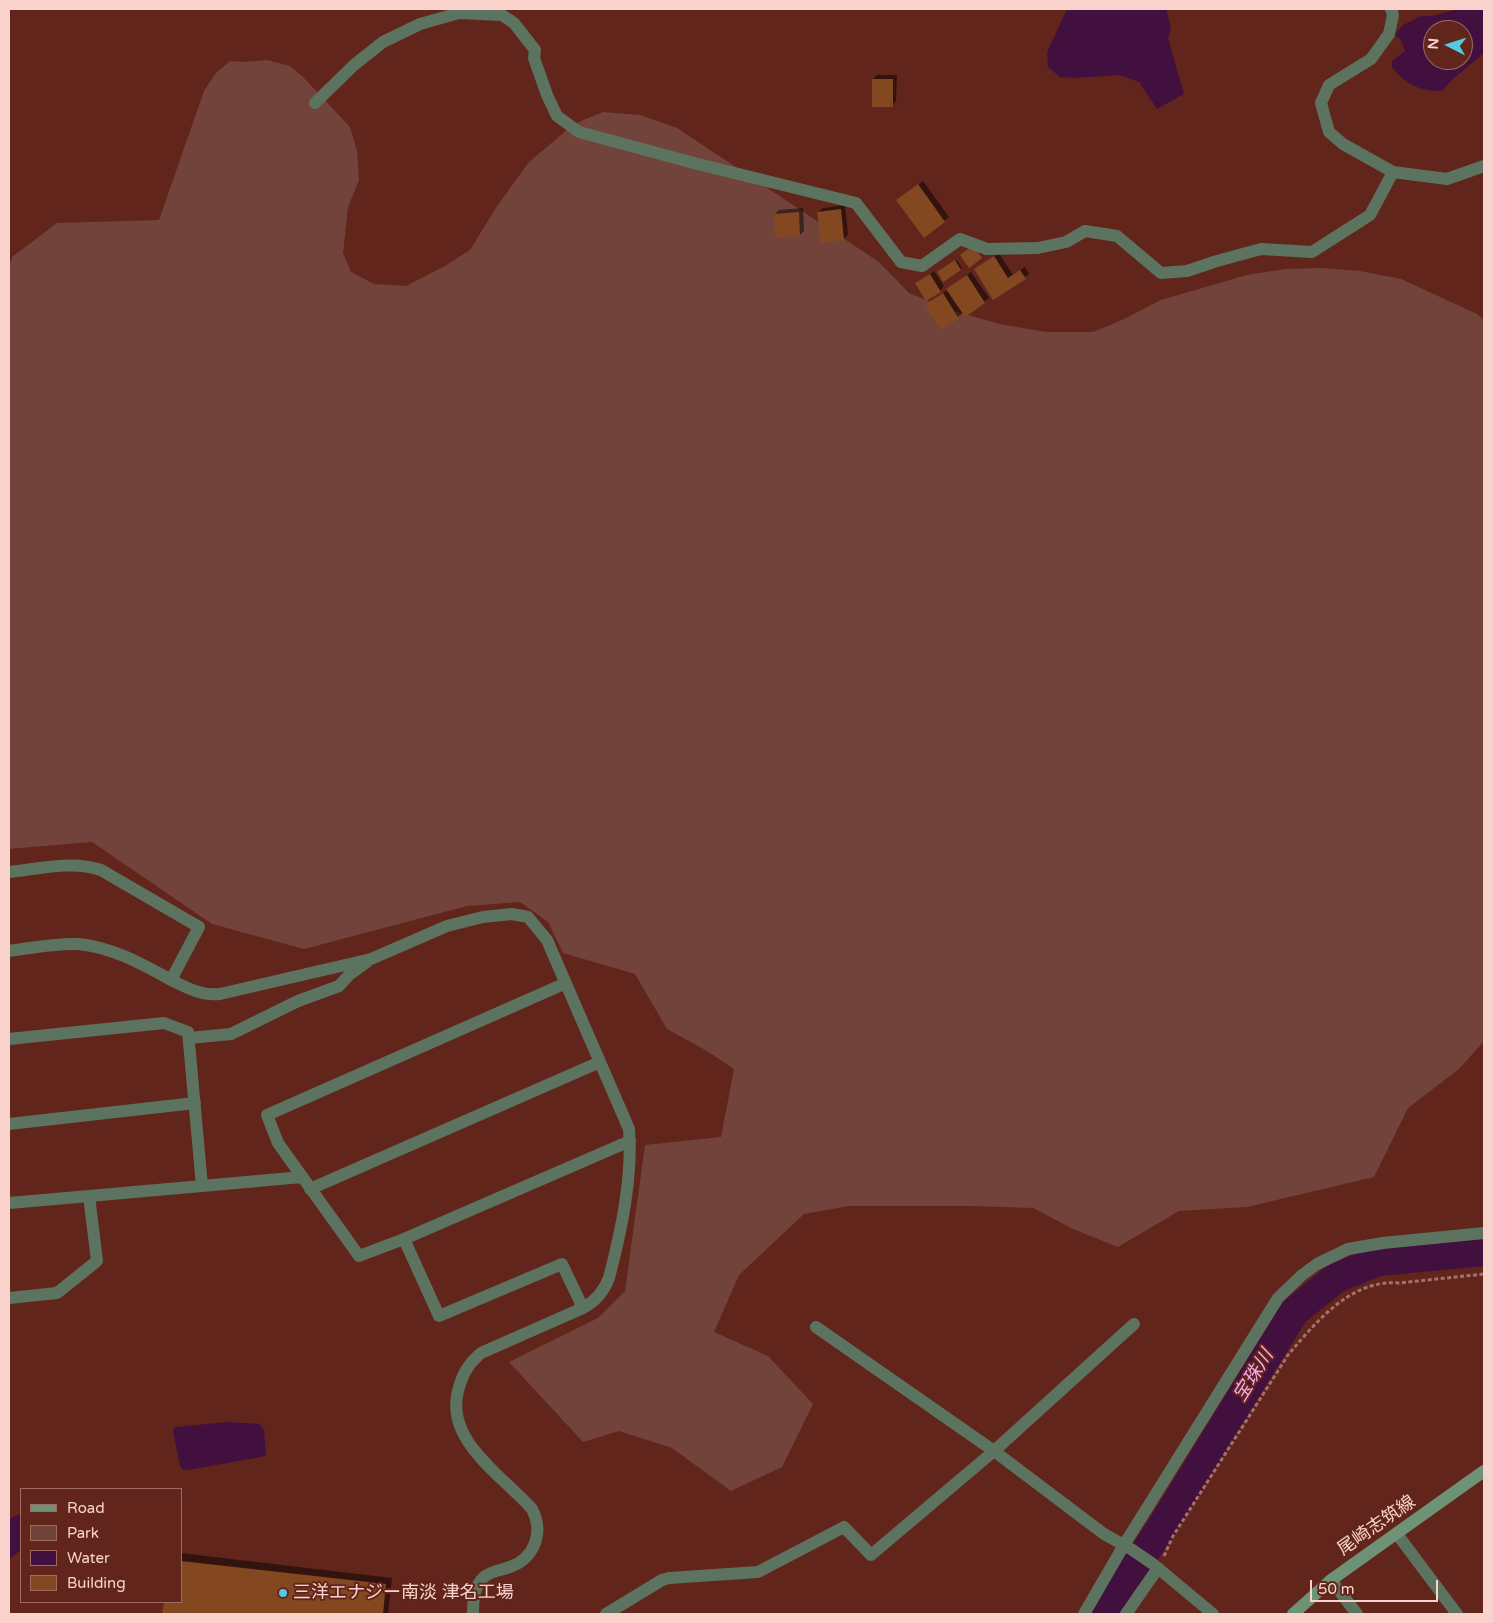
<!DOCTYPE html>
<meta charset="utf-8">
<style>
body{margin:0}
#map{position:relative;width:1493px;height:1623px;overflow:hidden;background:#61251c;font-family:"Varela Round",sans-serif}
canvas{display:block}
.frame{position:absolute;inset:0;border:10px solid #f9d3cb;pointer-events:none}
.legend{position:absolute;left:20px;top:1488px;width:162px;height:115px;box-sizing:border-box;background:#61251c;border:1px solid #9e6b62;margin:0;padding:6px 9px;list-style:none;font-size:15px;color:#f9d3cb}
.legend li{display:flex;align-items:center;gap:10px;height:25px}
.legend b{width:25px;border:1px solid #9e6b62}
.north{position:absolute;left:1423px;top:20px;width:50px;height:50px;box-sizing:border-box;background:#61251c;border:1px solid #9e6b62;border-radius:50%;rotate:275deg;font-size:14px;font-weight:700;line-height:20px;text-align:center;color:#f9d3cb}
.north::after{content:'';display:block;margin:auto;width:18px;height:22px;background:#55cade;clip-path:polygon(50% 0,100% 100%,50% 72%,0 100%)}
.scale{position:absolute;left:1310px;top:1580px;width:128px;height:22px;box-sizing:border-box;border:2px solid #f9d3cb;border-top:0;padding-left:6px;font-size:15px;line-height:18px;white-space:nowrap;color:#f9d3cb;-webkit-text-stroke:4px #61251c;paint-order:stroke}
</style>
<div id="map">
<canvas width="1493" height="1623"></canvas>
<div class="frame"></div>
<ul class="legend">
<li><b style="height:6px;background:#6d9275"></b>Road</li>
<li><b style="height:14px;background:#72433a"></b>Park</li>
<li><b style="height:14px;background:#42103e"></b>Water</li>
<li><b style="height:14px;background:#844820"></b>Building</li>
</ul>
<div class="north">N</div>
<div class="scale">50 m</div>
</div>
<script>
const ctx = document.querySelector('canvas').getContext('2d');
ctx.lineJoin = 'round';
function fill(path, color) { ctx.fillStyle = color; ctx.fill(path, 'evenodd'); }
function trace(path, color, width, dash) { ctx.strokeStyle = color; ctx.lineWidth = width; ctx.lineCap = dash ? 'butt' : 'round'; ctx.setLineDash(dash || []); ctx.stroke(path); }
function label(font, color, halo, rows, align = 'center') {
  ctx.font = font + ' "Varela Round","Noto Sans JP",sans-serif'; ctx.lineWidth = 4; ctx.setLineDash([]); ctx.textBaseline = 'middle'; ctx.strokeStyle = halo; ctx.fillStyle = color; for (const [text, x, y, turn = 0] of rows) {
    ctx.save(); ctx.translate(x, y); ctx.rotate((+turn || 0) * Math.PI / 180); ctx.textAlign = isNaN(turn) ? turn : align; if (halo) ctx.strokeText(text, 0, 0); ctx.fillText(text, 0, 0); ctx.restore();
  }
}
fill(new Path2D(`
 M267,60L290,66L303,77L350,127L357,151L359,180L348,207L343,253L351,272L374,284L406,286L445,266L470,250L497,206L529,162L574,124L603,112L640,115L677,128L879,262L909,293L950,310L1000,324L1046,332H1093L1122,320L1161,300L1247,275L1285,269L1322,268L1360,271L1401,279L1477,314L1484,320V1041L1459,1069L1408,1108L1374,1177L1247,1207L1179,1211L1118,1247L1073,1229L1033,1208L971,1206H849L804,1214L739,1275L714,1332L768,1356L813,1404L782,1467L731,1491L672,1448L619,1431L583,1442L509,1362L598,1318L625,1291L645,1145L721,1137L734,1069L707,1051L667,1029L635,974L563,953L548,922L520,902L467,906L304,949L212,924L92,842L9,849V268L12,257L57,223L159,220L204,91L215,74L230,61L244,62Z`), '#72433a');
fill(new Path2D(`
 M1067,9H1166L1171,28L1168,38L1184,94L1157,109L1139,82L1120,75L1074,78L1060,77L1048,67L1047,52Z
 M1459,9H1484V53L1453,79L1442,91C1420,91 1406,85 1392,67V61L1405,51L1400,39L1395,35L1403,25L1421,16H1431ZM1433,30H1463V60H1433Z
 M228,1422L259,1424L264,1430L266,1455L261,1457L188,1470L182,1469L180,1466L173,1431L175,1427Z
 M21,1514V1550L9,1559V1519Z`), '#42103e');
fill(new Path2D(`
 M877,75H897L896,101L892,106L873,79Z
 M923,181L949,217L924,236L902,196Z
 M845,205L848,234L844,239L818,212L823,208Z
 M803,208L804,231L800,235L775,214L779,210Z
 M999,253L1013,275L1025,267L1029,274L994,298L975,269Z
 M957,260L962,268L961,269L940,271Z
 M934,271L944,286L940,291L917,283Z
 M971,272L989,298L984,302L963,313L942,328L927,305Z
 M181,1553L392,1578L388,1614H163L165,1602H181Z`), '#0007');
trace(new Path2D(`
 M1104,1614L1163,1525L1294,1312L1336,1278L1379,1261L1484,1251`), '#42103e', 30);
fill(new Path2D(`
 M872,79H893V107H872Z
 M918,184L945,222L924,238L896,200Z
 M841,209L844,240L821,243L817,212Z
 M799,212L800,236L775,238L774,214Z
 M973,245L982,258L969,268L960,255Z
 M994,256L1008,278L1020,270L1026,279L993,300L974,269Z
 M955,260L961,270L943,282L937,272Z
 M930,274L941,292L926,301L915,283Z
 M967,275L985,303L965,317L946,289Z
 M943,293L959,319L941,330L925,305Z
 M181,1561L386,1584L383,1614H162L164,1602H181Z`), '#844820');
trace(new Path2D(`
 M1164,1556L1173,1536L1288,1355C1316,1322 1351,1279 1399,1283L1484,1274`), '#a47169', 3, [4, 2.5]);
trace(new Path2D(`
 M1391,9L1393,15L1389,34L1371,59L1329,85L1321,103L1329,132L1343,144L1393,172L1447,179L1484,166
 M315,103L354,65L383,42L420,24L459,13L502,15L514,23L535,50L534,58L547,95L557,116L579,132L694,163L856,203L901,262L922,266L960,239L987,249L1038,248L1066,242L1085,231L1117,236L1161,273L1187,271L1217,261L1261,249L1312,252L1370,215L1393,172
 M9,872C39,869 72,860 101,870L199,927L171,980C187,988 202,996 220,994L371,959L447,926L483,917L512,914L528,917L547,940L629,1129C633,1177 621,1232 609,1278C604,1291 596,1301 583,1308L481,1353C468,1364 462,1375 458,1391C445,1441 503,1476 532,1509C544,1532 535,1558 510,1567C502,1570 491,1571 484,1577C474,1586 473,1600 473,1613
 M9,951C31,948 55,943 78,944C112,947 142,964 171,980
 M566,983L267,1115L278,1143L359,1256L404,1239L439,1316L562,1264L583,1308
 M189,1038L231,1034L298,1001L339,986L349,975L367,962
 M9,1039L164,1023L188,1032L202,1186L89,1196L97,1261L57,1293L9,1298
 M9,1124L195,1103
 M202,1186L302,1177
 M310,1189L600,1062
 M9,1203L89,1196
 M404,1239L630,1141
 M816,1327L994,1451L1104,1534L1131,1549L1153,1564L1213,1614
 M1397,1534L1457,1614
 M1331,1580L1357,1614
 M606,1614L662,1580L669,1578L758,1572L844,1527L871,1555L994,1451L1134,1324
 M1084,1614L1124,1545L1278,1298L1302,1275L1317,1264L1348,1249L1383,1243L1484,1233
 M1126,1614L1158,1568`), '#5c7360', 12);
trace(new Path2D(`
 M473,1613V1614`), '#5c7360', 12);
trace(new Path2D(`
 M1293,1614L1331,1580L1484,1471`), '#6d9275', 12);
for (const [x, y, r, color] of [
 [283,1593,5,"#55cade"]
]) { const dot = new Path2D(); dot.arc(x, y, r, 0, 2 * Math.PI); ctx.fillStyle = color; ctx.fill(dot); trace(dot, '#61251c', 2); }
label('18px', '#f9d3cb', '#61251c', [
 ["尾崎志筑線",1377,1526,-35]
]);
label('18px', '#f9d3cb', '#61251c', [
 ["三洋エナジー南淡 津名工場",293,1593]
], 'left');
label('italic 19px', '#f8a9ee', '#61251c', [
 ["宝珠川",1254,1376,-58]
]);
</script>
